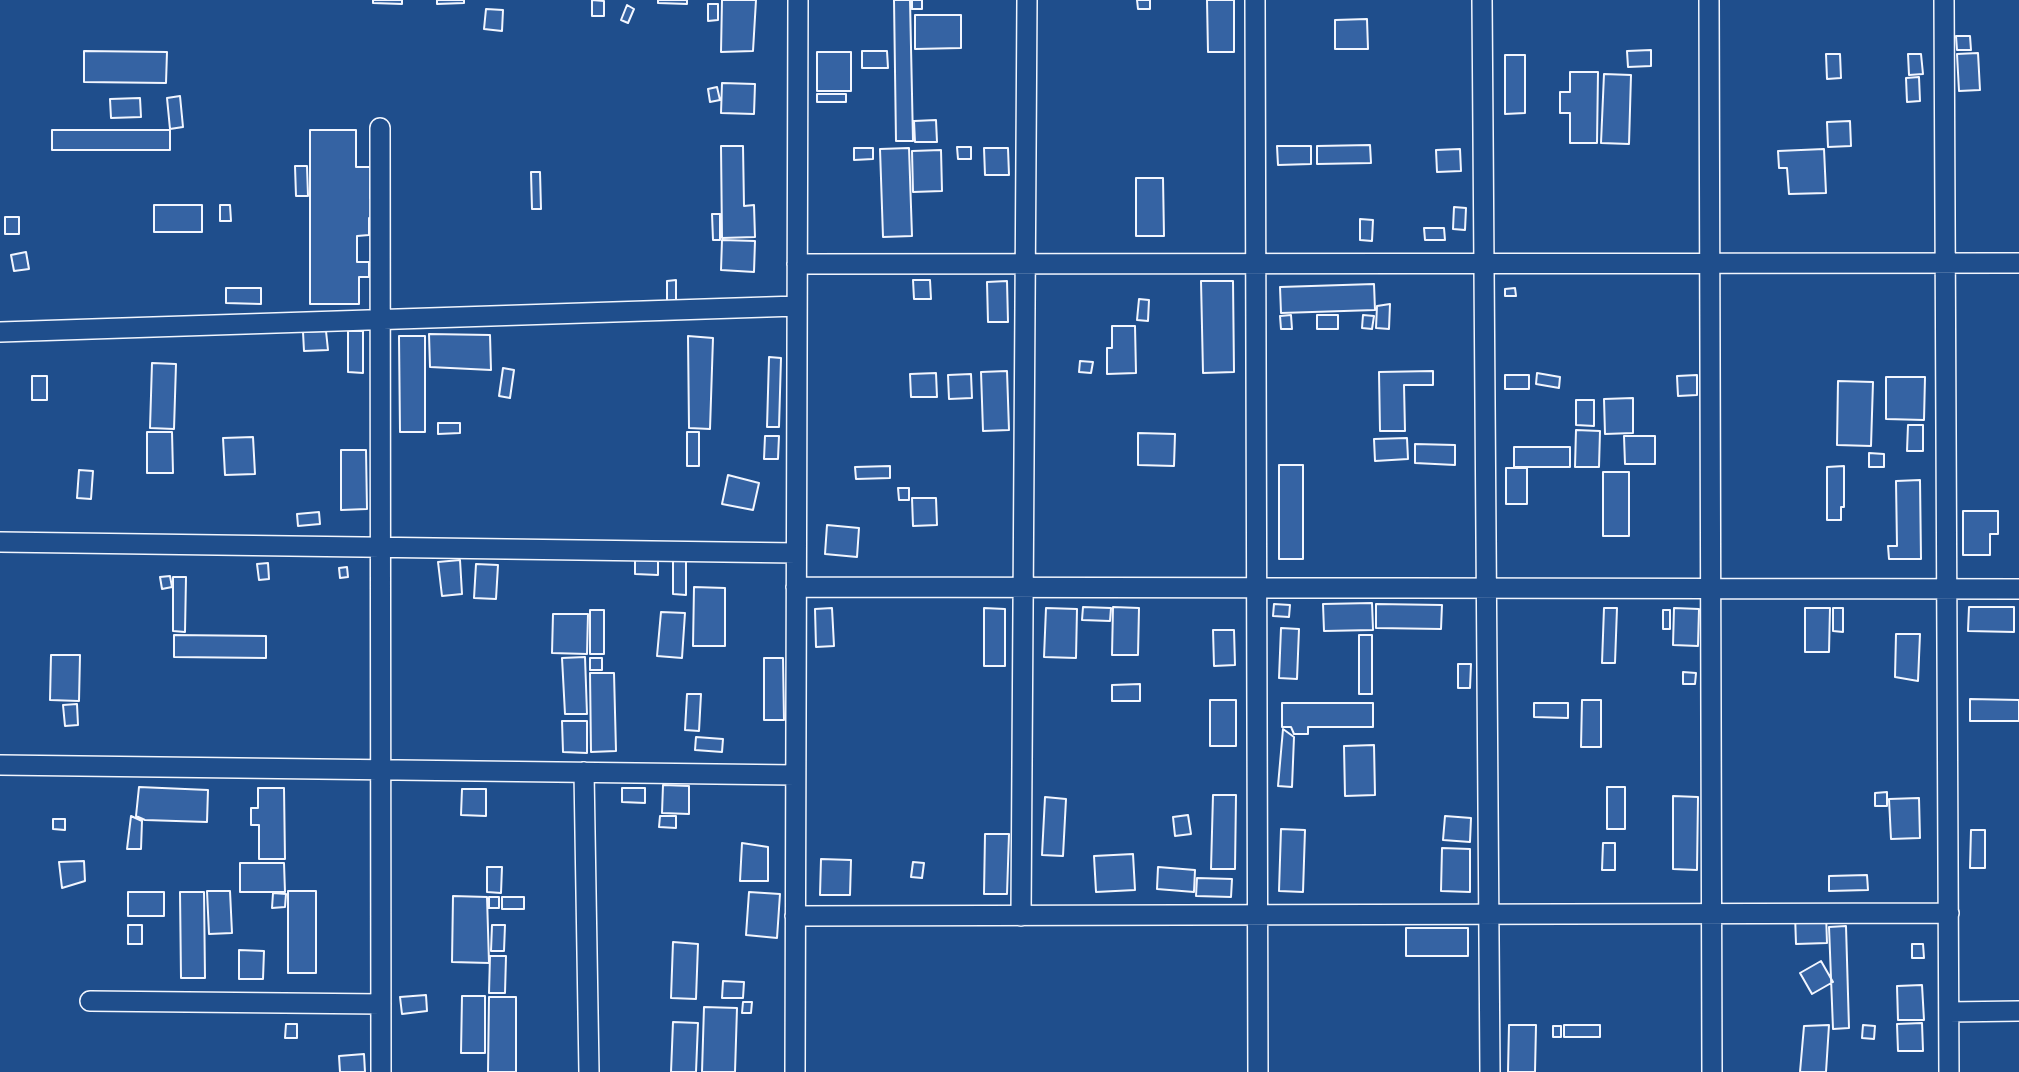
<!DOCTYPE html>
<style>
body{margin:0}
canvas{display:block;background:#1f4e8c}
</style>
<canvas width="2019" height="1072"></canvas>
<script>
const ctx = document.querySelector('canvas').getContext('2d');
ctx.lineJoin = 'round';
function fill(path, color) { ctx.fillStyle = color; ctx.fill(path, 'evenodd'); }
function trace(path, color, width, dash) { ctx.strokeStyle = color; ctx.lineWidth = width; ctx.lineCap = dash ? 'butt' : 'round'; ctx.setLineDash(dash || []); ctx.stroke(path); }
const building = new Path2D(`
 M373,0H402V4L373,3Z
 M437,0H464V3L437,4Z
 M592,0L604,1V16H592Z
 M658,0H687V4L658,3Z
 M722,0H756L753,51L721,52Z
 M894,0H910L913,141H896Z
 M912,0H922V9H912Z
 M1137,0H1150V9H1138Z
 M1207,0H1234V52H1208Z
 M708,4H718V20L708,21Z
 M627,5L634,9L628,23L621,20Z
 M486,9L503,10L502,31L484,29Z
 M915,15H961V48L915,49Z
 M1367,19L1368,49H1335V20Z
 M1956,36H1970L1971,50H1957Z
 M1651,50V66L1628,67L1627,51Z
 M84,51L167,52L166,83L84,82Z
 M862,51H887L888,68H862Z
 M817,52H851V91H817Z
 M1978,53L1980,90L1959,91L1957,54Z
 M1826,54H1840L1841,78L1827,79Z
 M1908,54H1921L1923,74L1909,75Z
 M1505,55H1525V113L1505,114Z
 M1570,72H1598L1597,143H1570V113H1560V92H1570Z
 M1604,74L1631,75L1629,144L1601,143Z
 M1919,77L1920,101L1907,102L1906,78Z
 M722,83L755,84L754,114L721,113Z
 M717,87L720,100L710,102L708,89Z
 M817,94H846V102H817Z
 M180,96L183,127L170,129L167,98Z
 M140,98L141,117L111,118L110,99Z
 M936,120L937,142H915L914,121Z
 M1850,121L1851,146L1828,147L1827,122Z
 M52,130H170V150H52Z
 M310,130H356V167H371L370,198H380V218H369V235L357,236V262H369V277H359V304H310Z
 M1370,145L1371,163L1317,164V146Z
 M721,146H743L744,206L754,205L755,237L722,238Z
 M1277,146H1311V164L1278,165Z
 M957,147H971V159H958Z
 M854,148H873V159L854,160Z
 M909,148L912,236L883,237L880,149Z
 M984,148H1008L1009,175H985Z
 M1460,149L1461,171L1437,172L1436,150Z
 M1824,149L1826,193L1789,194L1787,168H1779L1778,151Z
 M941,150L942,191L913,192L912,151Z
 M295,166H307L308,196H296Z
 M531,172H540L541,209H532Z
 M1136,178H1163L1164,236H1136Z
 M154,205H202V232H154Z
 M220,205H230L231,221H220Z
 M1454,207L1466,208L1465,230L1453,229Z
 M712,214H720V240H713Z
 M5,217H19V234H5Z
 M1360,219L1373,220L1372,241L1360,240Z
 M1424,228H1444L1445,240H1425Z
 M722,240L755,241L754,272L721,270Z
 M26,252L29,269L14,271L11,255Z
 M676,280V301H667V281Z
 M913,280H930L931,299H914Z
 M1007,281L1008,322H988L987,282Z
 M1201,281H1233L1234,372L1203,373Z
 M1374,284L1375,310L1281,313L1280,287Z
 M226,288H261V304L226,303Z
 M1515,288L1516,296H1505V289Z
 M1139,299L1149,300L1148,321L1137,320Z
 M1390,304L1389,329L1376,328L1377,306Z
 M1291,315L1292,329H1281L1280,316Z
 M1317,315H1338V329H1317Z
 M1363,315L1374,316L1372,329L1362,328Z
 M1112,326H1135L1136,373L1107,374V348H1112Z
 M326,331L328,350L304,351L303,332Z
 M348,331H363V373L348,372Z
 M429,334L490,335L491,370L430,367Z
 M399,336H425V432H400Z
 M688,336L713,338L710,429L689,428Z
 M769,357L781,358L779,427H767Z
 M1080,361L1093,362L1091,373L1079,372Z
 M152,363L176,364L174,429L150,428Z
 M503,368L514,370L510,398L499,396Z
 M1007,371L1009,430L983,431L981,372Z
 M1433,371V385H1404L1405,431H1380L1379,372Z
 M936,373L937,397H911L910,374Z
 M1537,373L1560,377L1559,388L1536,384Z
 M971,374L972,398L949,399L948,375Z
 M1505,375H1529V389H1505Z
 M1697,375V395L1678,396L1677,376Z
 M32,376H47V400H32Z
 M1886,377H1925L1924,420L1886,419Z
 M1838,381L1873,382L1871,446L1837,445Z
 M1633,398V433L1605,434L1604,399Z
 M1576,400H1594V426L1576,425Z
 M438,423H460V433L438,434Z
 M1908,425H1923V451H1907Z
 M1576,430L1600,431L1599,467H1575Z
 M147,432H172L173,473H147Z
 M687,432H699V466H687Z
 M1138,433L1175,434L1174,466L1138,465Z
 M765,436H779L778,459H764Z
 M1624,436H1655V464H1625Z
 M253,437L255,474L225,475L223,438Z
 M1407,438L1408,459L1375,461L1374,439Z
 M1415,444L1455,445V465L1415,463Z
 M1514,447H1570V467H1514Z
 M341,450H366L367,509L341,510Z
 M1869,453L1884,454V467H1869Z
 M1279,465H1303V559H1279Z
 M890,466V478L856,479L855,467Z
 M1844,466V507H1841V520H1827V467Z
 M1506,468H1527V504H1506Z
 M79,470L93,471L91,499L77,498Z
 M1603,472H1629V536H1603Z
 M728,475L759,483L753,510L722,504Z
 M1920,480L1921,559H1889L1888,546H1897L1896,481Z
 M898,488H909V500H899Z
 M912,498H936L937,525L913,526Z
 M1963,511H1998V534H1990V555H1963Z
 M319,512L320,524L298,526L297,514Z
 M827,525L859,528L857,557L825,554Z
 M635,558L658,559V575L635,574Z
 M460,560L462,594L442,596L438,562Z
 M673,560H686V595L673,594Z
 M268,563L269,579L259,580L257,564Z
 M476,564L498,565L496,599L474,598Z
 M347,567L348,577L340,578L339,568Z
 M170,576L172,587L162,589L160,577Z
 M173,577H186L185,632L173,631Z
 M694,587L725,588V646H693Z
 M1372,603L1373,630L1324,631L1323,604Z
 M1274,604L1290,605L1289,617L1273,616Z
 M1376,604L1442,605L1441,629L1376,628Z
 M1083,607L1111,608L1110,621L1082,620Z
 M1113,607L1139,608L1138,655H1112Z
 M1969,607H2014V632L1968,631Z
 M832,608L834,646L816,647L815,609Z
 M984,608L1005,609V666H984Z
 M1046,608L1077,609L1076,658L1044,657Z
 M1604,608H1617L1615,663H1602Z
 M1674,608L1699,609L1698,646L1673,645Z
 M1805,608H1830L1829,652H1805Z
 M1833,608H1843V632L1833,631Z
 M590,610H604V654H590Z
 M1663,610H1670V629H1663Z
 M661,612L685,613L682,658L657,656Z
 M553,614H588L587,654L552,653Z
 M1281,628L1299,629L1297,679L1279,678Z
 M1213,630H1234L1235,665L1214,666Z
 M1896,634H1920L1918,681L1895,677Z
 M174,635L266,636V658L174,657Z
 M1359,635H1372V694H1359Z
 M51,655H80L79,701L50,700Z
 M585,657L587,714H565L562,658Z
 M590,658H602V670H590Z
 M764,658H783L784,720H764Z
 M1458,664H1471L1470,688H1458Z
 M1683,672L1696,673L1695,684H1683Z
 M590,673H614L616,751L591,752Z
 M1140,684V701H1112V685Z
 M687,694H701L699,731L685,730Z
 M1970,699L2019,700V721H1970Z
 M1210,700H1236V746H1210Z
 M1582,700H1601V747H1581Z
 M1282,703H1373V727H1308V734H1294L1291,727H1282Z
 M1534,703H1568V718L1534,717Z
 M77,704L78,725L65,726L63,705Z
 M562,721H587V753L563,752Z
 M1283,729L1294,737L1292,787L1278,786Z
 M696,737L723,739L722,752L695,750Z
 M1374,745L1375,795L1345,796L1344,746Z
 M663,785L689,786V814L662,813Z
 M139,787L208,790L207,822L145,820L136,816Z
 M1607,787H1625V829H1607Z
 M258,788H284L285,859H259V825H251V808H258Z
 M622,788H645V803L622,802Z
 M462,789H486V816L461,815Z
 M1887,792V806H1875V793Z
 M1213,795H1236L1235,869H1211Z
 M1673,796L1698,797L1697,870L1673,869Z
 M1045,797L1066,799L1063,856L1042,855Z
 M1919,798L1920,838L1891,839L1889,799Z
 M1188,815L1191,834L1175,836L1173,817Z
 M131,816L142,821L141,849H127Z
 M660,816H676V828L659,827Z
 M1445,816L1471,818L1470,842L1443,840Z
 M53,819H65V830L53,829Z
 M1281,829L1305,830L1303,892L1279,891Z
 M1971,830H1985V868H1970Z
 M985,834H1009L1007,894H984Z
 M742,843L768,847V881H740Z
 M1603,843H1615V870H1602Z
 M1442,848L1470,849V892L1441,891Z
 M1133,854L1135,890L1096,892L1094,856Z
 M821,859L851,860L850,895H820Z
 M84,861L85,881L62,888L59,862Z
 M913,862L924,863L922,878L911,877Z
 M240,863H284L285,892H240Z
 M487,867H502L501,893L487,892Z
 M1158,867L1195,870L1194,892L1157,889Z
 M1867,875L1868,890L1829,891V876Z
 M1197,878L1232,879L1231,897L1196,896Z
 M207,891H230L232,933L209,934Z
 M288,891H316V973H288Z
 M128,892H164V916H128Z
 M180,892H204L205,978H181Z
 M749,892L780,894L777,938L746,935Z
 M273,893L286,894L285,907L272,908Z
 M453,896L487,897L489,963L452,962Z
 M489,897H499V908H489Z
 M502,897H524V909H502Z
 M1826,913L1827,943L1796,944L1795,914Z
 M128,925H142V944H128Z
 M492,925H505L504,951H491Z
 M1846,926L1849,1028L1833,1029L1829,927Z
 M1406,928H1468V956H1406Z
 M673,942L698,944L696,999L671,998Z
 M1912,944H1923L1924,958H1912Z
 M239,950L264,951L263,979H239Z
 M490,956H506L505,993H489Z
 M1821,961L1833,982L1812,994L1800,973Z
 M723,981L744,982L743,998H722Z
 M1922,985L1924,1020H1898L1897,986Z
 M426,995L427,1011L402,1014L400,997Z
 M462,996H485V1053H461Z
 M489,997H516V1072H488Z
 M743,1002H752L751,1013H742Z
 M704,1007L737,1008L735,1072H702Z
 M673,1022L698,1023L696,1072H671Z
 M1922,1023L1923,1051H1898L1897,1024Z
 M286,1024H297V1038H285Z
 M1509,1025H1536L1535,1072H1508Z
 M1564,1025H1600V1037H1564Z
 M1829,1025L1826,1072H1800L1804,1026Z
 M1863,1025L1875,1026L1874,1039L1862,1038Z
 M1553,1026H1561V1037H1553Z
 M364,1054L365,1072H340L339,1056Z`);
fill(building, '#3563a3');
trace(building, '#f2f6ff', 2);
const minor = new Path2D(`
 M1255,0L1258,1072
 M1482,0L1490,1072
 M1709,0L1712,1072
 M1944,0L1949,1072
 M380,128L381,1072
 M797,264L2019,263
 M0,332L797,306
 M0,542L796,553
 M796,587L2019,589
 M0,765L795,775
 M584,772L589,1072
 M795,916L1949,913
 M1021,916L1027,0
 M90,1001L381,1004
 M1949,1012L2019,1011
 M795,1072L798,0`);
trace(minor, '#f2f6ff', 22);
trace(minor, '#1f4e8c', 19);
</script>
